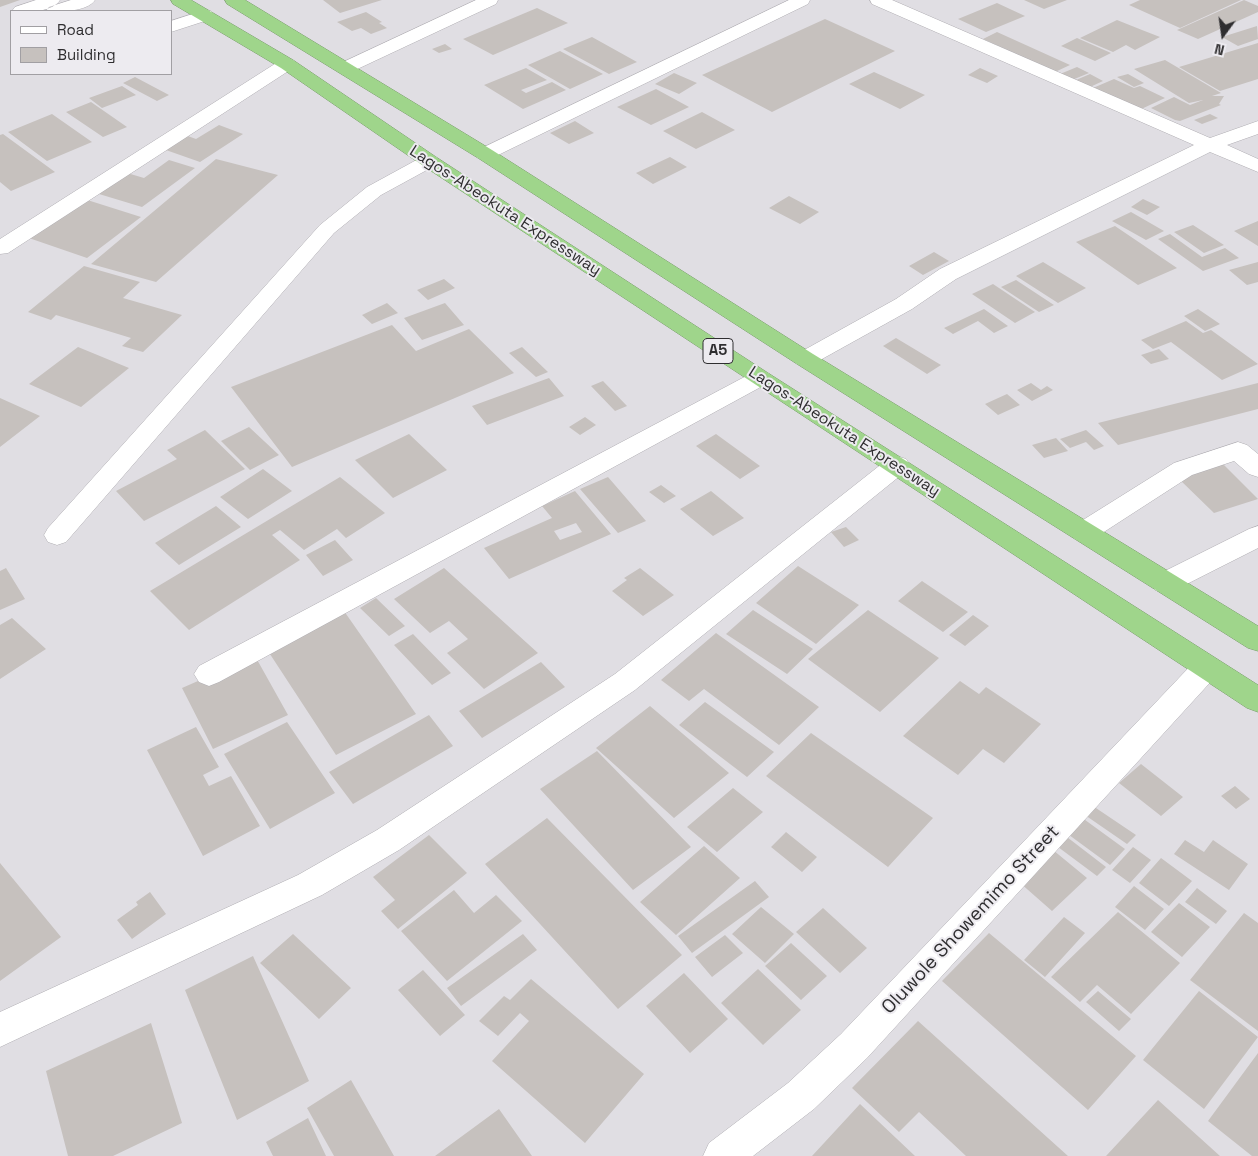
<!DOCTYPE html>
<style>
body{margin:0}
#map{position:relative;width:1258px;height:1156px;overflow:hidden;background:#e0dee3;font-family:"Space Grotesk",sans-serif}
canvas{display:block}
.legend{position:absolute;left:10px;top:10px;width:162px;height:65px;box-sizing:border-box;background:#edebf0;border:1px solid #a19fa3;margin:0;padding:6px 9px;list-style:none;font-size:15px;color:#2f2e30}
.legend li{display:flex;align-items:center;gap:10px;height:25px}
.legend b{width:25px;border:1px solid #a19fa3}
.north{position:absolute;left:1198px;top:10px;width:50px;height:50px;-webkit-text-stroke:4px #edebf0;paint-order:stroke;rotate:194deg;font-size:14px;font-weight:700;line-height:20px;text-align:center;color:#2f2e30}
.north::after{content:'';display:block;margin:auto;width:18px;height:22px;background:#2f2e30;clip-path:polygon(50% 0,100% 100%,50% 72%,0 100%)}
</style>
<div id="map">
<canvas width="1258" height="1156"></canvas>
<ul class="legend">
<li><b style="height:6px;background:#fff"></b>Road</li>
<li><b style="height:14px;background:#c6c1be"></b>Building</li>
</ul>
<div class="north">N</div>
</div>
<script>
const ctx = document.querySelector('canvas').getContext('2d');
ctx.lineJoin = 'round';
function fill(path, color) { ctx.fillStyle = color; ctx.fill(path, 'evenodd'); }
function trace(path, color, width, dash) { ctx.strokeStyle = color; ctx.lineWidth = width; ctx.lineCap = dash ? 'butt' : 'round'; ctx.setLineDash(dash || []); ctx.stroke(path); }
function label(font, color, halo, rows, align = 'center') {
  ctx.font = font + ' "Space Grotesk",sans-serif'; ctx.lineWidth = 4; ctx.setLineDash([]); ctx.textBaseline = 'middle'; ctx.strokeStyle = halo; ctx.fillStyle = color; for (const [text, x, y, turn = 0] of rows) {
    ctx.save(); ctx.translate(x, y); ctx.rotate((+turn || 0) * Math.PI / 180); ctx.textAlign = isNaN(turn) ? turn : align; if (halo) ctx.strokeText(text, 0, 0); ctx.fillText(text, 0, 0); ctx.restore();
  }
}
fill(new Path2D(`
 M0,0H20L0,7Z
 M323,0H382L340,13Z
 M1024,0H1067L1044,9Z
 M1140,0H1241L1180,28L1129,5Z
 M1244,0L1258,6V12L1198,39L1177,30Z
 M997,3L1025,16L986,32L958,19Z
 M537,8L568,23L493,55L463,39Z
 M366,12L382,22L379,23L387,28L371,34L361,28L352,31L337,22Z
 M825,19L895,51L772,112L702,75Z
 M1117,20L1142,30L1160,37L1135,50L1126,45L1113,52L1080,38Z
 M1257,26L1258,39L1238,46L1222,37Z
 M997,32L1070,65L1055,72L983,39Z
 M592,37L637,62L609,74L563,49Z
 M1077,38L1111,53L1095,61L1061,46Z
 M1258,43V79L1220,91L1179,67Z
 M445,44L452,49L439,53L432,49Z
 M560,51L603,74L570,89L528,65Z
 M1165,60L1221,93L1212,96H1224L1219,104L1221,105L1180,121L1175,120L1151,108L1174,97L1190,105L1203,100L1189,103L1134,69Z
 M1077,67L1089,73L1072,80L1060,74Z
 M526,68L547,80L521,90L526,93L552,82L566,90L523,109L484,85Z
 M980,68L998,76L987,83L968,75Z
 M874,72L925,95L900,109L849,84Z
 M674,73L697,83L679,94L655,84Z
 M1090,74L1103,81L1090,87L1076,80Z
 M1128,74L1144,83L1134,87L1117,77Z
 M135,77L169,95L157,101L123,83Z
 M1114,79L1134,88L1140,86L1165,98L1137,111L1093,88Z
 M122,86L136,95L102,108L89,98Z
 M656,89L689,107L651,125L617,107Z
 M91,102L127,127L103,137L66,112Z
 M702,112L735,130L696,149L663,131Z
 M52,114L92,142L47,161L8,132Z
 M1210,114L1218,118L1202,124L1194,120Z
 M575,121L594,133L569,144L550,133Z
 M219,125L243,134L200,162L163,149L185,135L196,139Z
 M3,134L55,172L11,191L0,182V135Z
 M670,157L687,167L653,184L636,173Z
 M216,159L278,175L156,282L91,264Z
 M169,160L195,168L142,207L99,194L127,173L144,178Z
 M789,196L819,212L800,224L769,208Z
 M81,198L141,217L87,258L26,237Z
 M1143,199L1160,207L1147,215L1131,207Z
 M1131,212L1164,231L1146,240L1112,221Z
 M1258,221V246L1234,231Z
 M1193,225L1224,245L1204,253L1174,232Z
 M1115,226L1177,268L1138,285L1076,242Z
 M1170,234L1202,257L1225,248L1239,258L1203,271L1158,239Z
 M934,252L949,261L923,275L909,266Z
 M1043,262L1086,288L1058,303L1016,276Z
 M1258,262V282L1247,285L1229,270Z
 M84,266L140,282L123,298L182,315L143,352L122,346L131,338L56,315L51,320L28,312Z
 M444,279L455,288L428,300L417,290Z
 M1016,280L1054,305L1039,312L1001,287Z
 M993,284L1035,312L1015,323L972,294Z
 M387,303L398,313L372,324L362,315Z
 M445,303L464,325L422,340L404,318Z
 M984,309L1008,326L994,333L978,321L953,334L944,328Z
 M1198,309L1220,324L1205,331L1184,316Z
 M1186,321L1203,333L1211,330L1258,364L1222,380L1171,342L1153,349L1141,340Z
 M392,325L416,351L469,329L514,373L292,467L231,387Z
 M896,338L941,365L927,374L883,346Z
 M78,347L129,368L81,407L29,384Z
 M522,347L548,372L536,377L509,353Z
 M1159,349L1169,359L1151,364L1141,355Z
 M549,378L564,396L487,425L472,406Z
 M603,381L627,406L615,411L591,386Z
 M1031,383L1041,390L1047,386L1053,390L1032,401L1017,390Z
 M1258,383V409L1118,445L1098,423Z
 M1007,394L1020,405L998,415L985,404Z
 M0,398L40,416L0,447Z
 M585,417L596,425L580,435L569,427Z
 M249,427L279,455L250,470L221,441Z
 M205,430L245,469L144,521L116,491L177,459L167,450Z
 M1086,430L1104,446L1094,450L1086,442L1070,448L1060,439Z
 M409,434L447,470L393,498L355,460Z
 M716,434L760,466L740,479L696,446Z
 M1056,438L1068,451L1044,458L1032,445Z
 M1222,463L1258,499L1214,513L1178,478Z
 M263,469L292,491L248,519L220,497Z
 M340,477L385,513L346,538L337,529L304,550L280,530L272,535L300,560L189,630L150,591Z
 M608,477L646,521L618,533L580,489Z
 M661,485L676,496L664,503L649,492Z
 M575,491L611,534L509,579L484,548L552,518L542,506ZM576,523L582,532L560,540L554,531Z
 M711,491L744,518L713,536L680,509Z
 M216,506L241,527L179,565L155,543Z
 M846,527L859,540L844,547L831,532Z
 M335,540L353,560L323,576L306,555Z
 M798,566L859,605L816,644L756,603Z
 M6,568L25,599L0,610V571Z
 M444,568L538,653L484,689L447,653L468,639L449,621L430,633L394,599Z
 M640,568L674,595L643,616L612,591L627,580L624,578Z
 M922,581L968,612L943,632L898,601Z
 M376,598L405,626L389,636L360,608Z
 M753,610L813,649L787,674L726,634Z
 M868,610L939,658L880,712L808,659Z
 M344,611L416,714L336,755L266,648Z
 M973,615L989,626L965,646L949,635Z
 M12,618L46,649L0,679V625Z
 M716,633L819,707L779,745L704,689L689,701L661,680Z
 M413,634L451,673L432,685L394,645Z
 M255,656L288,715L213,749L182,688Z
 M541,662L565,687L482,738L459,711Z
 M960,681L979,694L986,687L1041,724L1004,763L983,749L958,775L903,736Z
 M705,702L774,752L747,777L679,725Z
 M650,706L729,773L674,818L596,748Z
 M429,715L453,746L353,804L329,772Z
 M287,722L335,793L270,829L224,754Z
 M196,727L219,767L203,775L209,786L231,776L260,826L203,856L147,750Z
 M811,733L933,818L888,867L766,776Z
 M597,751L691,847L633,890L540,789Z
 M1141,764L1183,797L1161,816L1119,783Z
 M1235,786L1250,799L1236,809L1221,796Z
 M733,788L763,812L717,852L687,827Z
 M1090,804L1136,835L1127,844L1082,813Z
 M1081,817L1125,849L1110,865L1065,832Z
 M547,818L682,955L618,1009L485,864Z
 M786,832L817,857L802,872L771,847Z
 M1063,834L1106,867L1097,876L1054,844Z
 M429,835L467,873L398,929L381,911L395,900L373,877Z
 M1185,840L1204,852L1213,840L1248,864L1229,890L1174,854Z
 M704,846L740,878L676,935L640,902Z
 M1133,847L1151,860L1130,883L1112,870Z
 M1053,850L1087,878L1052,911L1019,882Z
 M1161,858L1192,881L1169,906L1139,883Z
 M0,863L61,937L0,981Z
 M755,881L769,897L692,953L678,936Z
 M1134,886L1164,909L1145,930L1115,907Z
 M1197,888L1227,911L1216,924L1185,902Z
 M454,890L474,913L496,895L522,921L447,981L401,931Z
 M150,892L166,914L132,939L117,920L138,905L136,902Z
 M1179,903L1210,927L1182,957L1151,932Z
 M761,907L794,934L765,963L732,934Z
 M823,908L867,948L840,973L796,932Z
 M1118,912L1180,963L1131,1014L1097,985L1080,1002L1051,977Z
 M1244,913L1258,923V1031L1190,980Z
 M1064,917L1085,933L1045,977L1024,960Z
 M989,933L1136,1056L1088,1110L942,981Z
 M293,934L351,988L319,1019L260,963Z
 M523,934L537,950L461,1006L447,988Z
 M725,935L743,953L712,977L695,957Z
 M791,943L827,976L801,1000L765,966Z
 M253,956L309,1081L237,1120L185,990Z
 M758,969L801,1010L763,1045L721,1003Z
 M423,970L465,1015L440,1036L398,990Z
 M684,973L728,1019L690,1053L646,1006Z
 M531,979L644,1074L585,1143L492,1061L529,1021L520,1013L498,1036L479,1021L504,996L510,1000Z
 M1098,991L1131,1019L1119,1031L1086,1002Z
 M1199,991L1258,1037L1204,1109L1143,1060Z
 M918,1021L1068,1156H966L919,1112L899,1132L852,1088Z
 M151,1023L182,1123L113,1156H68L46,1071Z
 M1258,1053V1156H1252L1208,1121Z
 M351,1080L394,1156H334L307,1108Z
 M1158,1100L1220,1156H1106Z
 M860,1104L915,1156H812Z
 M499,1109L532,1156H435Z
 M308,1118L326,1156H273L266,1142Z`), '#c6c1be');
const minor = new Path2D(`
 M36,0H60C52,13 26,12 12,11L15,7Z
 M71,0H95C87,12 59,12 46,11L49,7Z
 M476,0H498L496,4L351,72L345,73L339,72L336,68L339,64Z
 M789,0H810L808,4L492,158L485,160L478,158L475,154L478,150Z
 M870,0H892L1210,138L1258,121V134L1227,145L1258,159V172L1210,152L956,279L912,309L813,364L805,366L797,364L793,359L797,354L896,299L940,269L1194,145L872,4Z
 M205,10L211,11L214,15L211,19L171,32V21Z
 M287,59L293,60L296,64L293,68L8,253L0,254V239L281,60Z
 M429,155L436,157L439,161L436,165L381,195L334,233L66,542L57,545L48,542L44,535L48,528L320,225L367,187L422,157Z
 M760,370L768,373L772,378L768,383L219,682L209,686L199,682L194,674L199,666L752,373Z
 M1238,442L1247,445L1258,454V477L1249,474L1234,461L1192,475L1093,539L1084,542L1075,539L1071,532L1075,525L1174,463Z
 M897,456L906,459L910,465L906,471L635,690L399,850L322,895L0,1047V1012L298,875L377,830L615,674L888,459Z
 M1258,526V548L1175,590L1165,593L1155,590L1151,583L1155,576L1249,529Z
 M1206,657L1216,660L1221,668L1216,676L867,1058L814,1109L753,1156H703L709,1143L788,1083L841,1034L1196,660Z`);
const highway = new Path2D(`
 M171,0H191L293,60L436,157L768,373L1258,685V712L1247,708L422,165L281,68L173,4Z
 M225,0H245L492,150L813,354L1258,626V651L1248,648L797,364L478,158L227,4Z`);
trace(minor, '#afadb2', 1);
trace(highway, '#789b6b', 1);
fill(minor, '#fff');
fill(highway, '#9fd58b');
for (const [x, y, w] of [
 [718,351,30]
]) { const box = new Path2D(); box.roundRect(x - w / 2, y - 12.5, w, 25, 4); ctx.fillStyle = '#edebf0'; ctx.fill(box); trace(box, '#2f2e30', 1); }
label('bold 15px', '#2f2e30', null, [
 ["A5",718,351]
]);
label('16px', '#2f2e30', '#edebf0', [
 ["Lagos-Abeokuta Expressway",505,211,33],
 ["Lagos-Abeokuta Expressway",844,432,33]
]);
label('19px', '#2f2e30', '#edebf0', [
 ["Oluwole Showemimo Street",971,920,-47]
]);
</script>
